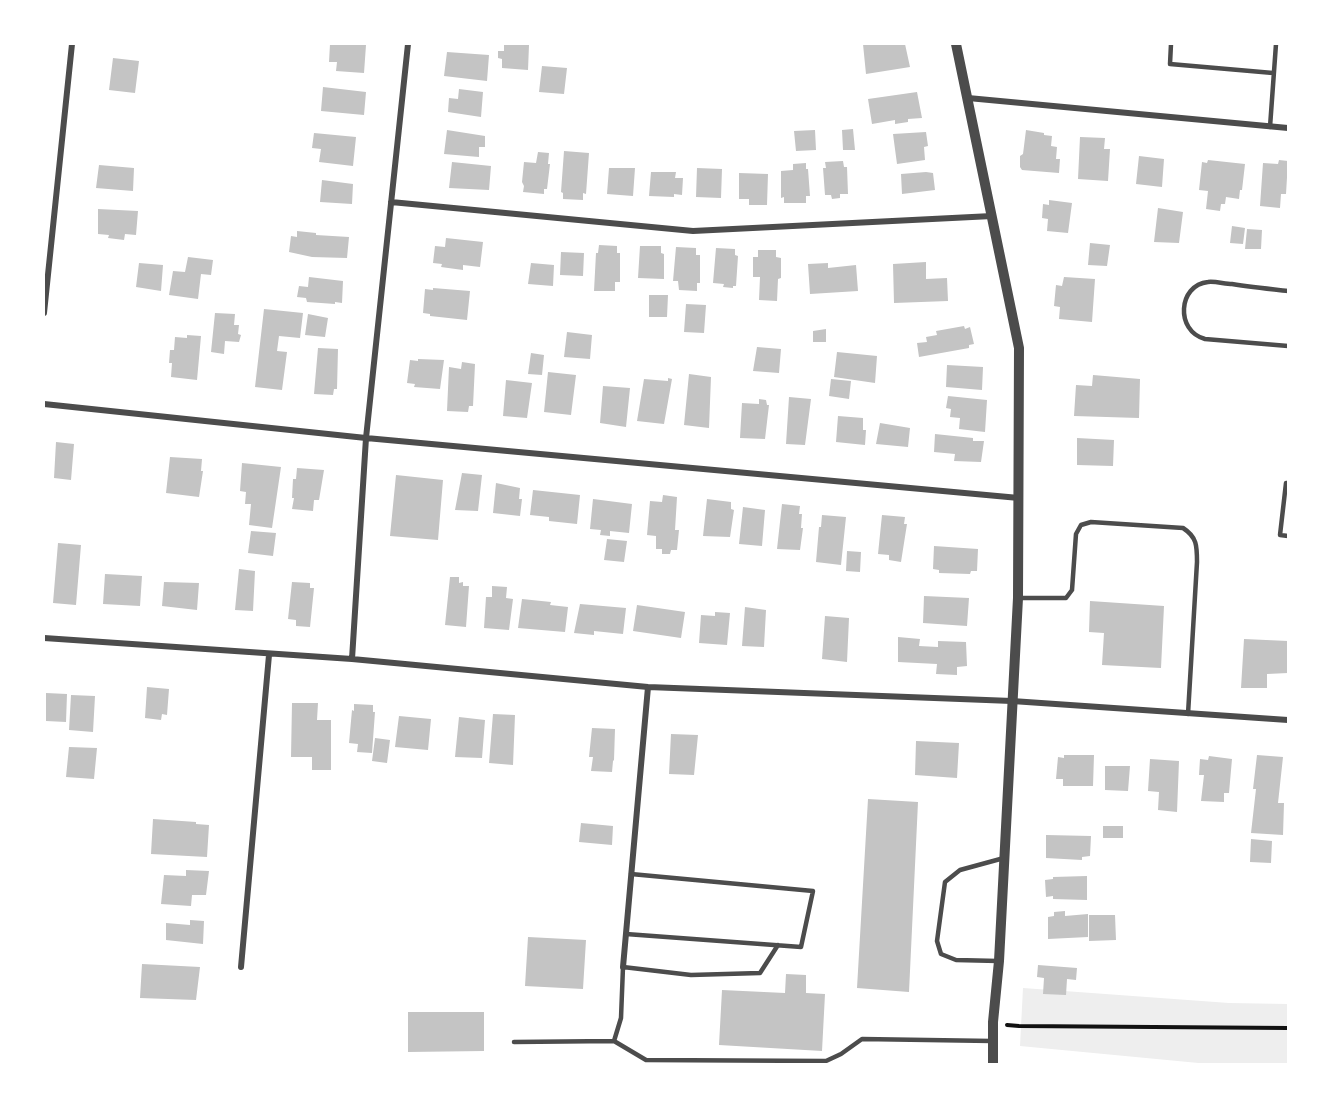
<!DOCTYPE html>
<style>
body{margin:0}
#map{position:relative;width:1332px;height:1108px;overflow:hidden;background:#fff;font-family:"Nunito Sans",sans-serif}
canvas{display:block}
.frame{position:absolute;inset:0;border:45px solid #fff;pointer-events:none}
</style>
<div id="map">
<canvas width="1332" height="1108"></canvas>
<div class="frame"></div>
</div>
<script>
const ctx = document.querySelector('canvas').getContext('2d');
ctx.lineJoin = 'round';
function fill(path, color) { ctx.fillStyle = color; ctx.fill(path, 'evenodd'); }
function trace(path, color, width, dash) { ctx.strokeStyle = color; ctx.lineWidth = width; ctx.lineCap = dash ? 'butt' : 'round'; ctx.setLineDash(dash || []); ctx.stroke(path); }
fill(new Path2D(`
 M1023,988L1229,1003L1288,1004V1064H1209L1020,1046Z`), '#eee');
fill(new Path2D(`
 M330,44L366,45L364,73L336,71L337,62H329Z
 M504,44L529,45L528,70L502,68V59L498,58V51H504Z
 M863,44H905L910,67L866,74Z
 M447,52L489,55L487,81L444,76Z
 M113,58L139,61L135,93L109,90Z
 M542,66L567,68L564,94L539,92Z
 M323,87L366,92L364,115L321,111Z
 M459,89L483,92L481,117L448,112L449,98L458,99Z
 M917,92L922,118L908,119V122L895,124V120L872,124L868,99Z
 M853,129L855,150H843L842,130Z
 M447,130L485,136V147H479V157L444,154Z
 M815,130L816,150L796,151L794,131Z
 M1026,130L1044,133V135L1052,136L1051,146L1057,147L1056,159H1060L1059,173L1022,170L1020,167V156L1023,154Z
 M926,132L928,146L924,147L925,160L897,164L893,134Z
 M314,133L356,137L353,166L319,162L321,149L312,148Z
 M1080,137L1105,138L1104,149H1110L1108,181L1078,179Z
 M564,151L589,153L586,194L583,193V200L563,199V193L561,192Z
 M538,152L549,153L548,164H550L547,189H544V194L523,192L524,186L522,182L524,162L536,163Z
 M1139,156L1164,159L1162,187L1136,184Z
 M1208,160L1245,164L1242,190H1240L1239,199L1226,197L1225,204H1221L1220,211L1206,209L1208,191L1199,190L1202,162L1207,163Z
 M1279,160L1288,161L1286,194H1281L1280,208L1260,206L1263,163L1278,164Z
 M843,161L844,167H847L848,194H840V198L832,199L831,195H825L823,168H826L825,162Z
 M452,162L491,166L489,190L449,188Z
 M806,163V169H808L810,196H806V203H784V197L781,198V171L793,170V164Z
 M99,165L134,168L133,191L96,188Z
 M609,168H635L633,196L607,194Z
 M697,168L722,169L721,198L696,197Z
 M651,172H676L675,178H683L682,195L674,194V197L649,196Z
 M926,172L933,173L935,190L902,194L901,174Z
 M739,173L768,174L767,205H749V199H739Z
 M322,180L353,184L352,204L320,202Z
 M1049,200L1072,203L1068,233L1047,231L1048,219L1042,218L1043,204L1049,205Z
 M1158,208L1183,212L1179,243L1154,242Z
 M98,209L138,211L136,235L125,234L124,240L108,238L109,235L98,234Z
 M1232,226L1245,228L1243,244L1230,243Z
 M1247,229L1262,230L1261,249H1245Z
 M297,231L316,233V235L349,237L347,258L312,257L289,252L291,236L297,237Z
 M446,238L483,242L480,267L463,265V270L441,267L442,264L433,263L435,246L445,247Z
 M1090,243L1110,245L1107,266L1088,265Z
 M599,245L617,246V253H620V282H615V291H594L596,253H598Z
 M640,246H661V253L664,254V279L638,278Z
 M676,247L696,248V255H700V283H697V291L679,290L678,281H673Z
 M716,248L735,249V255L738,256L736,286H733V288L723,287L724,284L713,283Z
 M758,250H776V257L781,258V278L778,279L777,301L759,300L760,277H753V257H758Z
 M561,252L584,253L583,276L560,275Z
 M188,257L213,260L211,275L201,274L198,299L169,295L173,271L185,272Z
 M926,262V279L947,278L948,301L894,303L893,264Z
 M139,263L163,265L161,291L136,287Z
 M531,263L554,265L553,286L528,284Z
 M828,263V268L856,265L858,291L810,294L808,264Z
 M309,277L343,281L342,303L335,302V304L307,302L306,298L297,297L299,286L308,287Z
 M1064,277L1095,279L1092,322L1059,319L1060,307L1054,306L1056,285L1062,286Z
 M433,288L470,291L467,320L430,316V314L423,313L425,289L433,290Z
 M649,295H668L667,317H649Z
 M686,304L706,305L704,333L684,332Z
 M264,309L303,313L300,338L279,336L277,351L287,352L282,390L255,387Z
 M215,313L235,314L234,325H239L238,334L241,335L239,342L225,341L224,354L211,352Z
 M308,314L328,318L325,337L305,335Z
 M964,326L965,329L970,327L974,344L969,345V348L919,357L917,343L927,342L926,337L937,335L936,331Z
 M826,329V342H813V331Z
 M567,332L592,335L590,359L564,357Z
 M187,335L201,336L197,380L171,377L172,363H169L170,350H174L175,337L187,338Z
 M757,347L781,349L779,373L753,371Z
 M318,348L338,349L337,389H334L333,395L314,394Z
 M837,352L877,356L875,383L834,377Z
 M531,353L544,355L542,375L528,374Z
 M418,359L444,360L440,389L414,387L415,384L407,383L410,360L418,361Z
 M462,362L475,364L473,406H469L468,412L447,411L449,367L461,369Z
 M947,365L983,367L982,390L946,387Z
 M548,372L576,375L571,415L544,412Z
 M689,374L711,377L709,428L684,425Z
 M1093,375L1140,379L1139,418L1074,416L1076,385L1092,386Z
 M668,378L672,379L664,424L637,421L644,379L668,381Z
 M831,379L851,381L849,399L829,396Z
 M506,380L532,383L527,418L503,416Z
 M603,386L630,388L626,427L600,423Z
 M948,396L987,400L985,432L959,429L960,418L950,417L951,409L946,408Z
 M789,397L811,399L805,445L786,444Z
 M759,399L766,400L767,405H769L765,439L740,438L742,403L759,404Z
 M838,416L863,418V430H866L865,445L836,442Z
 M880,423L910,428L908,447L876,444Z
 M935,434L973,438V441H984L981,462L954,461L955,454L934,452Z
 M1077,438L1114,440L1113,466L1077,465Z
 M56,442L74,444L71,480L54,478Z
 M170,457L202,459L201,471H203L199,497L166,493Z
 M242,463L281,467L272,528L249,525L251,504H245L246,492L240,491Z
 M297,468L324,470L319,500H314L313,511L292,509L294,498H292L293,479H296Z
 M462,473L482,475L478,511L455,510Z
 M396,475L443,480L438,540L390,536Z
 M496,483L520,488L519,499H522L520,516L493,513Z
 M533,490L580,495L577,524L549,521V517L530,515Z
 M663,495L677,497L675,530H679L677,550H671L670,554H662V549H656V536L647,535L650,501L662,502Z
 M593,499L632,504L629,533L610,531V536L600,535L601,530L590,529Z
 M707,499L731,502V509L734,510L730,537L703,536Z
 M782,504L800,506L799,514H802L801,528H803L800,550L777,549Z
 M743,507L765,510L762,546L739,544Z
 M822,515L846,517L841,565L816,562L819,527H821Z
 M882,515L905,517L904,524H907L901,562L889,560V555L878,554Z
 M251,531L276,533L273,556L248,553Z
 M607,539L627,541L624,562L604,560Z
 M58,543L81,545L76,605L53,603Z
 M934,546L978,549L977,571H971L970,574L939,573V570L933,569Z
 M847,551L861,552L860,572L846,571Z
 M239,569L255,571L253,611L235,610Z
 M105,574L142,576L140,606L103,604Z
 M450,577H459V583L463,582V586H469L466,627L445,625Z
 M164,582L199,583L197,610L162,606Z
 M292,582L310,583V588H314L310,627L296,626V620L288,619Z
 M492,586L507,587L506,598L513,599L509,630L484,628L486,597H492Z
 M924,596L969,598L967,626L923,623Z
 M522,599L551,602L550,605L568,607L565,632L518,628Z
 M1090,601L1164,606L1161,668L1102,665L1104,633L1089,632Z
 M580,604L626,608L623,634L594,631V635L574,633Z
 M637,605L685,612L681,638L633,631Z
 M745,607L766,610L764,647L742,646Z
 M715,612L730,613L727,645L699,643L701,615L715,616Z
 M825,616L849,618L847,662L822,659Z
 M898,637L920,639L919,646L938,647V641L966,642L967,666L957,667V675L936,674L937,664L898,662Z
 M1244,639L1288,641V673L1267,674V688H1241Z
 M147,687L169,689L167,715L162,714L161,720L145,718Z
 M46,693L67,694L66,722L46,721Z
 M71,695L95,696L93,732L69,730Z
 M292,703H318L317,720H331V770H312V757H291Z
 M354,704L373,705V712H375L372,753L357,752L358,744L349,743L352,710L354,711Z
 M493,714L515,715L513,765L489,763Z
 M399,716L431,719L428,750L395,747Z
 M459,717L485,720L482,758L455,757Z
 M592,728L615,729L614,760L613,761L612,772L591,771L593,757H589Z
 M671,734L698,735L694,775L669,774Z
 M375,738L390,740L387,763L372,761Z
 M916,741L959,743L957,778L915,775Z
 M69,747L97,748L94,779L66,777Z
 M1064,755H1094L1093,786H1063V779H1056L1058,757L1064,758Z
 M1257,755L1283,757L1278,803H1284L1283,835L1251,833L1256,789H1253Z
 M1209,756L1232,759L1229,793H1224V802L1201,801L1204,775H1199L1200,759L1208,760Z
 M1150,759L1179,761L1177,812L1158,810L1159,792L1148,791Z
 M1105,766H1130L1128,791L1105,790Z
 M868,799L918,802L909,992L857,988Z
 M153,819L196,822V824L209,825L207,857L151,854Z
 M581,823L613,826L612,845L579,842Z
 M1103,826H1123V838H1103Z
 M1046,835L1091,836L1090,856L1082,857V860L1046,858Z
 M1251,839L1272,841L1271,863L1250,862Z
 M186,870L209,871L206,895H192L191,906L161,904L164,875L186,876Z
 M1087,876V900L1053,899V896L1046,897L1045,880L1053,879V877Z
 M1065,911V916L1088,914V937L1048,939V917L1054,916V912Z
 M1089,915H1115L1116,940L1089,941Z
 M190,920L204,921L203,944L166,940V923L190,925Z
 M528,937L586,940L583,989L525,986Z
 M142,964L200,967L196,1000L140,998Z
 M1038,965L1077,968L1076,980L1067,979L1066,995L1043,994L1044,978L1037,977Z
 M786,974L806,975V993L825,994L822,1051L719,1045L722,990L785,993Z
 M408,1012H484V1051L408,1052Z`), '#c4c4c4');
trace(new Path2D(`
 M1007,1025L1019,1026L1288,1028`), '#111', 4);
trace(new Path2D(`
 M1171,44L1170,64L1273,73
 M1270,127L1276,44
 M1288,291C1270,289 1251,287 1232,284C1225,284 1215,281 1208,282C1178,285 1175,331 1205,339L1288,346
 M1288,483H1286L1280,535L1288,536
 M1018,598H1066L1072,590L1076,534L1081,525L1091,522L1183,528C1197,537 1197,546 1197,562L1188,714
 M626,934L801,947L813,891L631,874
 M998,961L956,960L941,954L937,941L945,882L960,870L1004,858
 M614,1041L621,1018L623,967L691,975L760,973L778,945
 M514,1042L614,1041L646,1060L826,1061L841,1054L862,1039L992,1041`), '#4c4c4c', 4.5);
trace(new Path2D(`
 M968,98L1288,128
 M391,202L693,231L992,216
 M44,313L72,44
 M44,404L366,438L1019,498
 M44,638L352,659L648,687L1012,701L1288,720
 M352,659L366,438L408,44
 M241,967L269,655
 M623,967L648,687`), '#4c4c4c', 6);
trace(new Path2D(`
 M956,44L1019,348L1018,598L999,961L993,1022V1064`), '#4c4c4c', 10);
</script>
